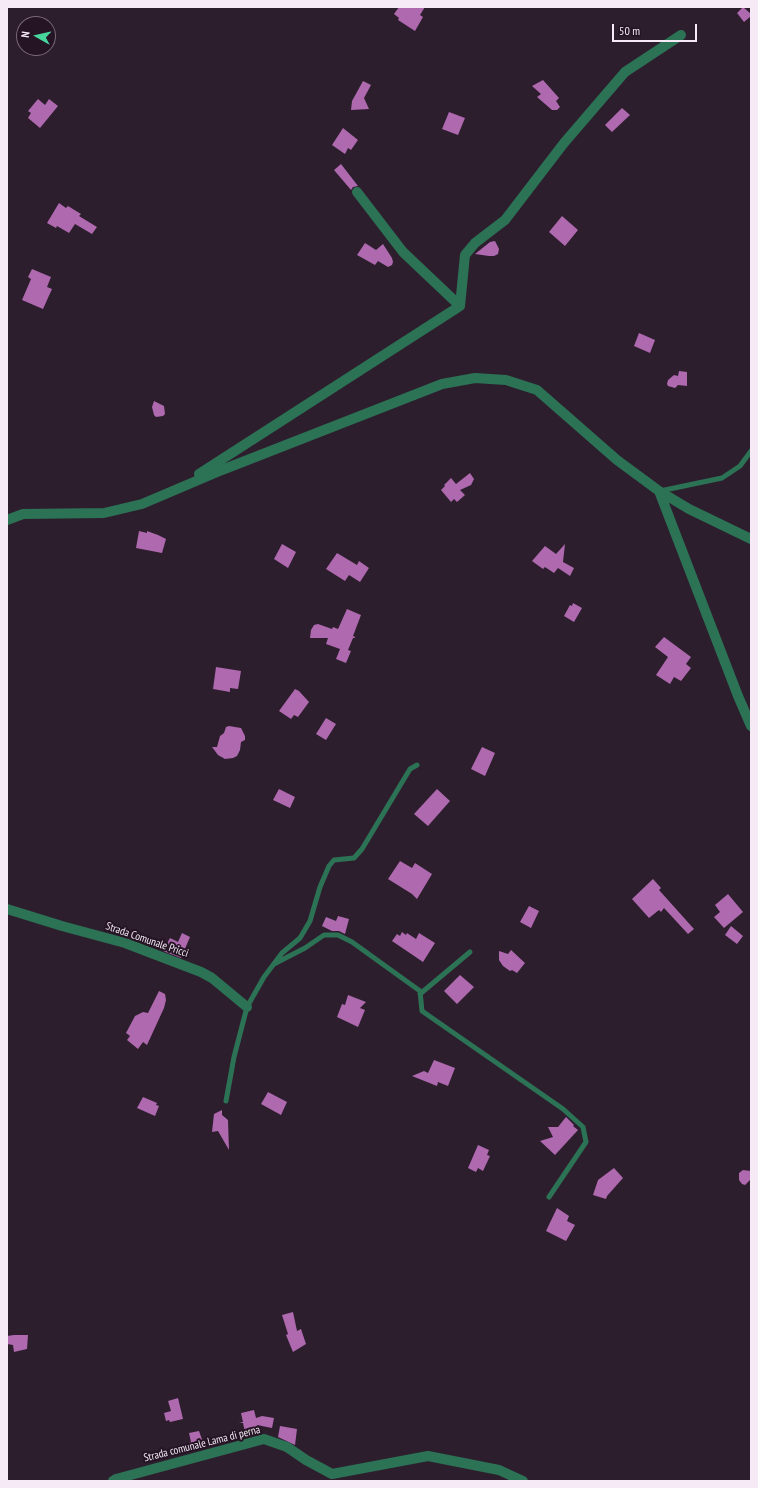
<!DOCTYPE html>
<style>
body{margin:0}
#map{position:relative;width:758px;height:1488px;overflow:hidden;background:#2d1e2e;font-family:"PT Sans Narrow",sans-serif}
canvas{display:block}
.frame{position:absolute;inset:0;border:8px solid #f5eaf5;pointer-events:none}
.north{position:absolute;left:16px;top:16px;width:40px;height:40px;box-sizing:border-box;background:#241424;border:1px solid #786a78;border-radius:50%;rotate:278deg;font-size:11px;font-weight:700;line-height:16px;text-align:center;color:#f5eaf5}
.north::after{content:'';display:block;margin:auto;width:14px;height:18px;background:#48d49d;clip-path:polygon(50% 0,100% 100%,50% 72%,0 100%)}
.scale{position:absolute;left:612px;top:24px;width:85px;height:18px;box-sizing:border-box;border:2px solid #f5eaf5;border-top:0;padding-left:5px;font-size:12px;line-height:14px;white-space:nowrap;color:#f5eaf5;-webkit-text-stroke:3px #241424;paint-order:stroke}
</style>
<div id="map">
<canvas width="758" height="1488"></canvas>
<div class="frame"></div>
<div class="north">N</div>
<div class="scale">50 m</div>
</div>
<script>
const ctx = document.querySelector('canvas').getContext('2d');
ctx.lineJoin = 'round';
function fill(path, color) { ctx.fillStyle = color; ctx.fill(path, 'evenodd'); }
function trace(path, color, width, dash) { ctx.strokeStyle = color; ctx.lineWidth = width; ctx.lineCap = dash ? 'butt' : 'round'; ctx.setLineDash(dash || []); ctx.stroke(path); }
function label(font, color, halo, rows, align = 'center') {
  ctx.font = font + ' "PT Sans Narrow",sans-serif'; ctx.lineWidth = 4; ctx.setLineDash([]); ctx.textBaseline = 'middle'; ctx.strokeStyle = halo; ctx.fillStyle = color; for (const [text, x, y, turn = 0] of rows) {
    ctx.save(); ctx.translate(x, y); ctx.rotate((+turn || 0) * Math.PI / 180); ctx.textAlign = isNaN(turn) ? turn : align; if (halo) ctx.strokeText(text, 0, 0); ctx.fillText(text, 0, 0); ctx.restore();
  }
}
fill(new Path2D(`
 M399,7H425L420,15L423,17L415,31L398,20L399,18L394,14Z
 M743,7L751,14V16L744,22L737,13Z
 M543,80L559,98L556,101L560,107L557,110H552L537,97L541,94L532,86Z
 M363,81L371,85L364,98L369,109L351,110L352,101Z
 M38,99L45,105L49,99L58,106L40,128L28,118L31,113L28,111Z
 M622,108L630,115L612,132L605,125Z
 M449,112L465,118L458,135L442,129Z
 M343,128L358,140L351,150L348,148L345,154L332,145Z
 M341,164L358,186L353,187L351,190L334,170Z
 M59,203L66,208L68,206L81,214L79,216L97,227L92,234L75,224L69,233L57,226L56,228L47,223Z
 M562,216L578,230L565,246L549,232Z
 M495,241L499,249L498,254L494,256H489L475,254L490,242Z
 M365,243L376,250L383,244L392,258L393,262L392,265L388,267L378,261L375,265L357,255Z
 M32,269L51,277L47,287L52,289L43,309L22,300L31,279L28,277Z
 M639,333L655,340L650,353L634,346Z
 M679,371L687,372V386L678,385L675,388L668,386L667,384L668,380L674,375L678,376Z
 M154,401L164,406L165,414L163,416L156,417L154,415L152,407Z
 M470,473L474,479L471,485L460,490L465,495L457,502L454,499L451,502L441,490L445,486L444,485L451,478L456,484Z
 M139,531L147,533V531L158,535L166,539L162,553L136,548Z
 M282,544L296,552L288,568L274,559Z
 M565,544L563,562L574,568L570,576L558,568L554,573L545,567L543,569L532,561L545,546L556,554Z
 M337,553L357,565L359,561L369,568L360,582L349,575L345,581L326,569Z
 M573,603L582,608L574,622L564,616L570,605L572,606Z
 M347,609L361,615L353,636L355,637V638H353L348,650L351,651L346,663L336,659L340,649L326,644L328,638H310L311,630L314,625L318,624L332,629L333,627L338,629Z
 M664,637L691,657L686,664L691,668L681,681L674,677L670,684L656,675L668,657L655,647Z
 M216,667L241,671L238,689L230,688V692L213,689Z
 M295,689L299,691L309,702L298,717L294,715L291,719L279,711Z
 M326,718L336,724L326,740L316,734Z
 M229,726L241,728L245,736V740L241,742L240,750L237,756L233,758L225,759L218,755L212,747H217L220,736L224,733L226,727Z
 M482,747L495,753L485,776L471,769Z
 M279,789L295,797L290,808L273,800Z
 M437,789L450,801L428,826L414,814Z
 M400,861L412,868L415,863L432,874L417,899L412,894L388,879Z
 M653,879L661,888L659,890L694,929L688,934L664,908L661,912L659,910L649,918L632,899Z
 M728,894L743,912L724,928L714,917L720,912L715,905Z
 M529,906L539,911L531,928L520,922Z
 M338,916L349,919L345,934L339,931H332L322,926L326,917L336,921Z
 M731,926L743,936L737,944L725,935Z
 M402,932L406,935L407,933L416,939L419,933L435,943L423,962L392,941L397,934L400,936Z
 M182,933L190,937L181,958L163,951L170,938L178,942Z
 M511,950L525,963L517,973L512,970L510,971L503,966L499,960V951L508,954Z
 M460,975L474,987L457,1004L444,991Z
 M159,991L165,994L166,1000L164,1008L147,1045L143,1042L138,1049L127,1040L130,1036L126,1033L135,1016L143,1012L148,1013Z
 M348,995L366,1002L360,1008L365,1010L358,1027L337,1017L342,1004L345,1005Z
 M434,1060L455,1068L448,1086L438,1082L437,1086L412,1076L424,1071L428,1073Z
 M268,1092L287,1102L281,1115L261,1104Z
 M143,1097L157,1103L156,1105L159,1106L155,1116L137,1108Z
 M222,1110V1115L228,1120L229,1150L218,1131L212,1132L214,1114Z
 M566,1117L574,1125L573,1126L578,1130L555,1155L540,1141L553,1137L548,1127H558Z
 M478,1145L489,1150L487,1155L490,1156L483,1171L478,1168L476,1172L468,1168Z
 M614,1168L623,1178L607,1196L606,1199L593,1195L598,1180Z
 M743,1170L751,1171V1179L745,1185L742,1184L739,1180V1173Z
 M557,1208L569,1216L567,1221L575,1225L566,1241L546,1231Z
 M293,1312L297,1331L301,1329L306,1344L293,1352L286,1335L288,1334L282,1315Z
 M14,1335H28L27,1349L14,1352L13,1345L7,1344V1336Z
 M178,1398L183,1419L170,1422L169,1420L166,1421L164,1413L171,1411L168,1401Z
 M254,1410L256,1418L262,1416L274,1418L272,1428L257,1425L259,1434L246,1437L243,1423H239L243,1422L241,1413Z
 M280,1426L297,1429L295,1445L278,1437Z
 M199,1431L204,1445L194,1450L179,1449L191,1442L189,1433Z`), '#ae69af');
trace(new Path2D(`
 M660,491L722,478L740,466L751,451
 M274,964L305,948L324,935H338L352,942L420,991L422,1011L563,1109L583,1127L586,1142L549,1197
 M420,994L470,952
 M226,1101L234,1057L247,1007L264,977L282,953L300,938L310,921L320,887L329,866L334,860L354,858L362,849L410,769L417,765`), '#2c7255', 5);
trace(new Path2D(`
 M357,192L403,252L460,306
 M199,474L460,306L465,255L475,243L505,220L564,143L625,72L681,35
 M659,491L738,696L751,726
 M7,520L23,514L104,513L142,504L222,470L442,384L475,378L506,380L537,390L617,460L659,491L689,509L751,539
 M7,909L62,926L125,943L201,972L212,978L247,1007
 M113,1481L116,1479L264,1439L287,1447L306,1460L332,1474L428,1456L499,1470L523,1481`), '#2c7255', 10);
label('11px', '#f5eaf5', '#241424', [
 ["Strada Comunale Pricci",147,940,19],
 ["Strada comunale Lama di perna",202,1444,-14]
]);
</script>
